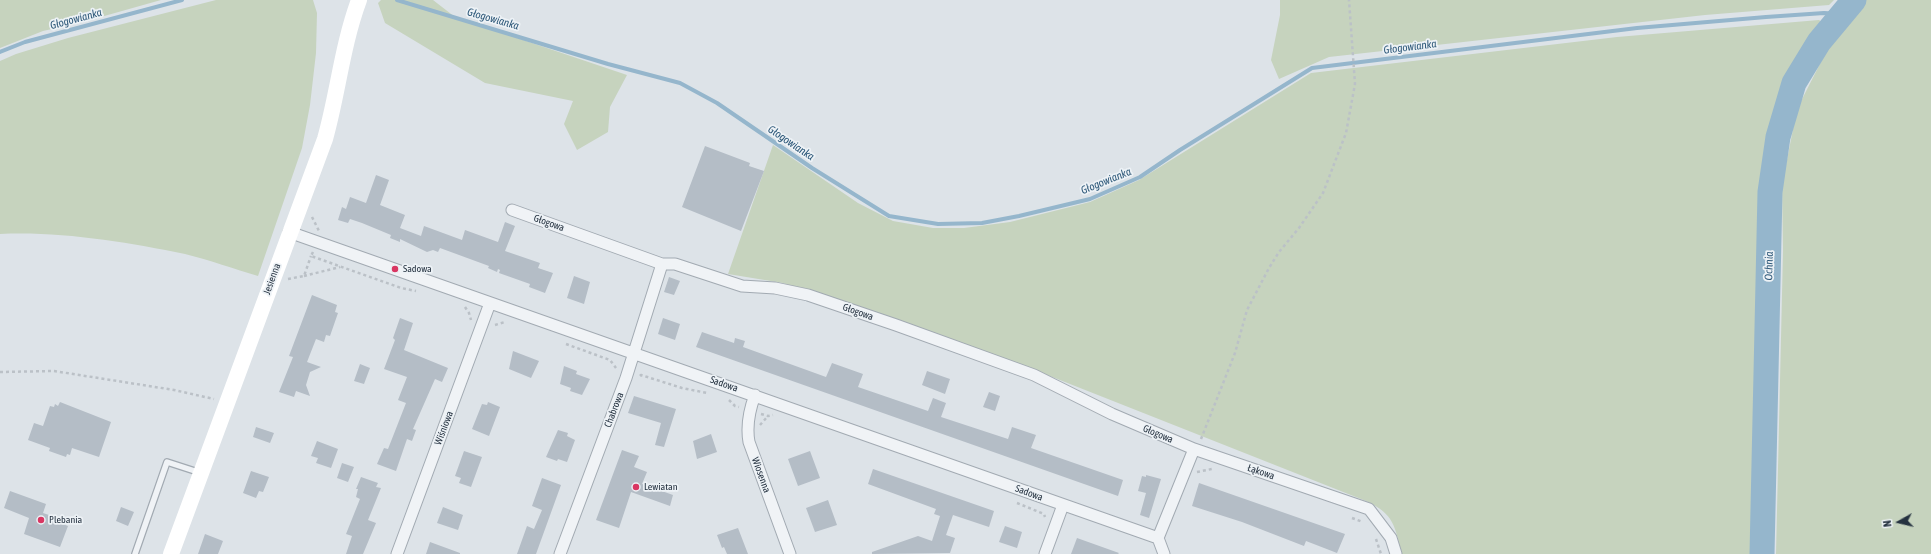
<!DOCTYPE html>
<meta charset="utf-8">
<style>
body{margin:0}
#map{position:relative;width:1931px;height:554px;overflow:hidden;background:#dde3e8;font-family:"Asap Condensed",sans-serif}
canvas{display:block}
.north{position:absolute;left:1879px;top:502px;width:40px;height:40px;-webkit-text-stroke:3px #edf2f6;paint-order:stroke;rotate:262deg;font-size:11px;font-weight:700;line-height:16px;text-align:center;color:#253240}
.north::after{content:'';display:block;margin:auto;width:14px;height:18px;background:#253240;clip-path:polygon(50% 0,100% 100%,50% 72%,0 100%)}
</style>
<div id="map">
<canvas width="1931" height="554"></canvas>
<div class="north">N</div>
</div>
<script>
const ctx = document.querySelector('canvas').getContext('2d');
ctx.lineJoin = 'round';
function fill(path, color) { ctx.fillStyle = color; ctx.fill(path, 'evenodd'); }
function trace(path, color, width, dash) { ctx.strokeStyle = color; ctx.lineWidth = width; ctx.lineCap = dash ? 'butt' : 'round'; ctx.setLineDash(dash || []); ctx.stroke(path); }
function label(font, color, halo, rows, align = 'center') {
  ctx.font = font + ' "Asap Condensed",sans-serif'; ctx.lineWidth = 3.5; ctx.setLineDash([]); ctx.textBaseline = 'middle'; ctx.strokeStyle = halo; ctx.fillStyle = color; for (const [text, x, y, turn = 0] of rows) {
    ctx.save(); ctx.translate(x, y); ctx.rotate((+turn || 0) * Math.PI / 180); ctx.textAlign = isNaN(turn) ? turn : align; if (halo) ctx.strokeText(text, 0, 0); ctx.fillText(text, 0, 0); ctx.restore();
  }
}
fill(new Path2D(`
 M0,0H161L83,22L43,31L0,48Z
 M216,0H313L317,13L316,53L310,105L302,148L258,276C234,269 210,260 185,254C127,242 59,231 0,234V61L16,54L68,38Z
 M381,0H433L455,17L627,75L610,107L608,132L577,150L564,124L573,101L485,83L385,23L378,3Z
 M1280,0H1834L1829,5L1705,15L1329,57L1279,79L1271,60L1280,15Z
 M1865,0H1931V554H1776L1783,251L1782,185L1797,109L1826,52Z
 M1819,20L1822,22C1818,34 1811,40 1805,51C1790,77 1778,106 1771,136C1759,184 1767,231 1759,279C1763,308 1759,337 1758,367C1756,429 1756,492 1755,554H1402C1394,525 1395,515 1366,501L1027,367L783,283L728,274L773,145L858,203L893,221L933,228H964L1010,222L1090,202L1139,180L1311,73L1617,37Z`), '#c6d3be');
trace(new Path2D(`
 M397,0L608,64L680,83L717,103L812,168L889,216L938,224L982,223L1019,216L1090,199L1140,177L1180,150L1312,68L1637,28L1766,17L1824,13L1841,14
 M0,52L25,42L182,0`), '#95b6cc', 4);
trace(new Path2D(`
 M1762,554L1770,192L1778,137L1794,83L1819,42L1854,0`), '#95b6cc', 25);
fill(new Path2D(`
 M705,146L750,163L749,166L764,171L741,231L682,207Z
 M376,175L389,180L380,205L405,215L400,228L421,236L424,226L462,240L465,230L498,242L505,222L515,226L505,251L540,263L538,268L553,273L545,293L529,287L530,284L499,273L500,270L498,269L497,272L488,268L489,266L440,248L438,252L433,250L427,252L400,239V242L390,238L391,235L362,223L350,219L348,223L338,220L342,207L346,209L350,197L366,203Z
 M574,276L590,282L584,304L567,298Z
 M669,277L680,281L674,295L664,292Z
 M312,295L337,305L335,312L338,313L330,336L326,335L324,342L316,339L307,362L321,367L310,372L306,385L310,396L296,391L294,397L279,392L293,357L289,356Z
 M400,318L413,323L404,350L448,368L442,382L435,379L413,429L416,430L412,441L407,439L396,471L377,464L384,448L388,449L406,403L398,400L407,377L384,369L395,340L393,338Z
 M663,318L680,324L675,340L658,334Z
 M702,332L734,343L735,338L745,341L743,347L826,377L832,363L863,374L858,387L928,411L933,398L946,403L941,417L1008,439L1012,427L1036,435L1031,448L1123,480L1118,496L696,347Z
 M513,351L539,361L531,378L509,369Z
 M360,364L370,368L364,384L354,381Z
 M564,366L577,371L576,374L590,379L582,395L570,391L571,388L560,384Z
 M927,371L950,379L945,394L922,385Z
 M989,392L1000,396L995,411L983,407Z
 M634,396L676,409L664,447L655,445L661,423L628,413Z
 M60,402L111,422L99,457L72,448L70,455L67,454L66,457L49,451L50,448L28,440L34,423L43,426L50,406L54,407L55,404L58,406Z
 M488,402L500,407L489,436L472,429L482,404L487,405Z
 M256,427L274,433L270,443L253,437Z
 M558,430L568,433L567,436L575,440L567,462L558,459L557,461L546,457Z
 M711,434L717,452L697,459L693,441Z
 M317,441L338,449L331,468L316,463L318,458L311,456Z
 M622,450L639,456L634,467L647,472L642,484L673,495L670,506L631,492L619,528L596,520Z
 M464,451L482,457L471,487L459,483L461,478L455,476Z
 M810,451L820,478L798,486L788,459Z
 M342,463L354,467L348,482L337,478Z
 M873,469L994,511L989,527L953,515L946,535L955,538L950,553L872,554V552L918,536L932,541L940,516L934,514L936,509L868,484Z
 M251,471L269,477L263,492L259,491L256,498L243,493Z
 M1146,475L1161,479L1149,518L1140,515L1146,493L1138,491L1142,476L1146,477Z
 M361,477L378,483L376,487L381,488L368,520L376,523L363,554H346L352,536L346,534L360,499L356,497L358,489H356Z
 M542,478L561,485L536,554H517L527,526L534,529L542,510L532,506Z
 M1199,483L1345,534L1337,553L1306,541L1304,546L1242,522L1192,506Z
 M10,491L46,504L43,513L55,517L54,521L68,526L60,547L24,534L29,518L4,508Z
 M828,500L837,525L815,532L806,508Z
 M121,507L134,512L128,526L116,521Z
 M443,507L463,515L458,530L437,523Z
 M1005,526L1022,532L1017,548L999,542Z
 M738,528L748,554H727L724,547L722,548L717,535Z
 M205,534L223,541L218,554H198Z
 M1077,538L1119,553L1118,554H1071Z
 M430,542L460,553V554H426Z`), '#b4bdc6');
const lane = new Path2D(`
 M135,554L167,462L201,473`);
const street = new Path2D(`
 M512,210L662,264H675L742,286L775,288L808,295L896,325L1034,375L1112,414L1194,449
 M289,232L1158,538
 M755,395C749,411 746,425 749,442L790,554
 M1158,538L1194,449L1369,509L1391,538L1396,554
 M1158,538L1164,554
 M397,554L490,303
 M560,554L626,378L662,264
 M1045,554L1063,505`);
trace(lane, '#a2aab2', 8);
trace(street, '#a2aab2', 13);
trace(new Path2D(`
 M312,217L319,231
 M313,252L311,256L401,288L416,291
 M304,276L340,267
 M288,279L304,276L311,256
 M465,307L469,313L471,320
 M495,325L505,322
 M566,344L610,360L616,368
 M0,372L54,371L174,390L214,399
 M640,376L641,375L682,388L707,393
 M729,400L735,406L739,407
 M761,414L768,416L773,415
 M760,425L768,416
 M1201,439L1235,353L1247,310L1269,268L1279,252L1299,228L1323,193L1346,133L1355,84L1349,0
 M1197,472L1212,469
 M1017,503L1044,514L1045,517
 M1352,518L1363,522
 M1376,539L1381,554`), '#bbc1c7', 2.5, [3, 3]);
trace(lane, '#f0f3f6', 5.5);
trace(street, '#f0f3f6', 11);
trace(new Path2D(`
 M171,554L325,139C338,93 342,46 359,0`), '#fff', 16);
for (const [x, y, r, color] of [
 [395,269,4,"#d93662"],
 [636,487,4,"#d93662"],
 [41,520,4,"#d93662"]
]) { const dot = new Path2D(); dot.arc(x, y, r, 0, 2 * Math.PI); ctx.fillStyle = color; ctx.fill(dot); trace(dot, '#edf2f6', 1.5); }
label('10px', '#253240', '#edf2f6', [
 ["Głogowa",549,223,19],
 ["Jesienna",272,279,-70],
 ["Głogowa",858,312,19],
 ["Sadowa",724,384,19],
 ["Chabrowa",614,410,-69],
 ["Wiśniowa",444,428,-69],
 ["Głogowa",1158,434,23],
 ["Łąkowa",1261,472,19],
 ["Wiosenna",761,475,70],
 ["Sadowa",1029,493,20]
]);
label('10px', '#253240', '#edf2f6', [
 ["Sadowa",403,269],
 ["Lewiatan",644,487],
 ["Plebania",49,520]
], 'left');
label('italic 11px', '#2c5778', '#edf2f6', [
 ["Głogowianka",76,19,-15],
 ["Głogowianka",493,19,16],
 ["Głogowianka",1410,47,-7],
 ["Głogowianka",791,143,34],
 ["Głogowianka",1106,181,-22],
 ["Ochnia",1769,266,-89]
]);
</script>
